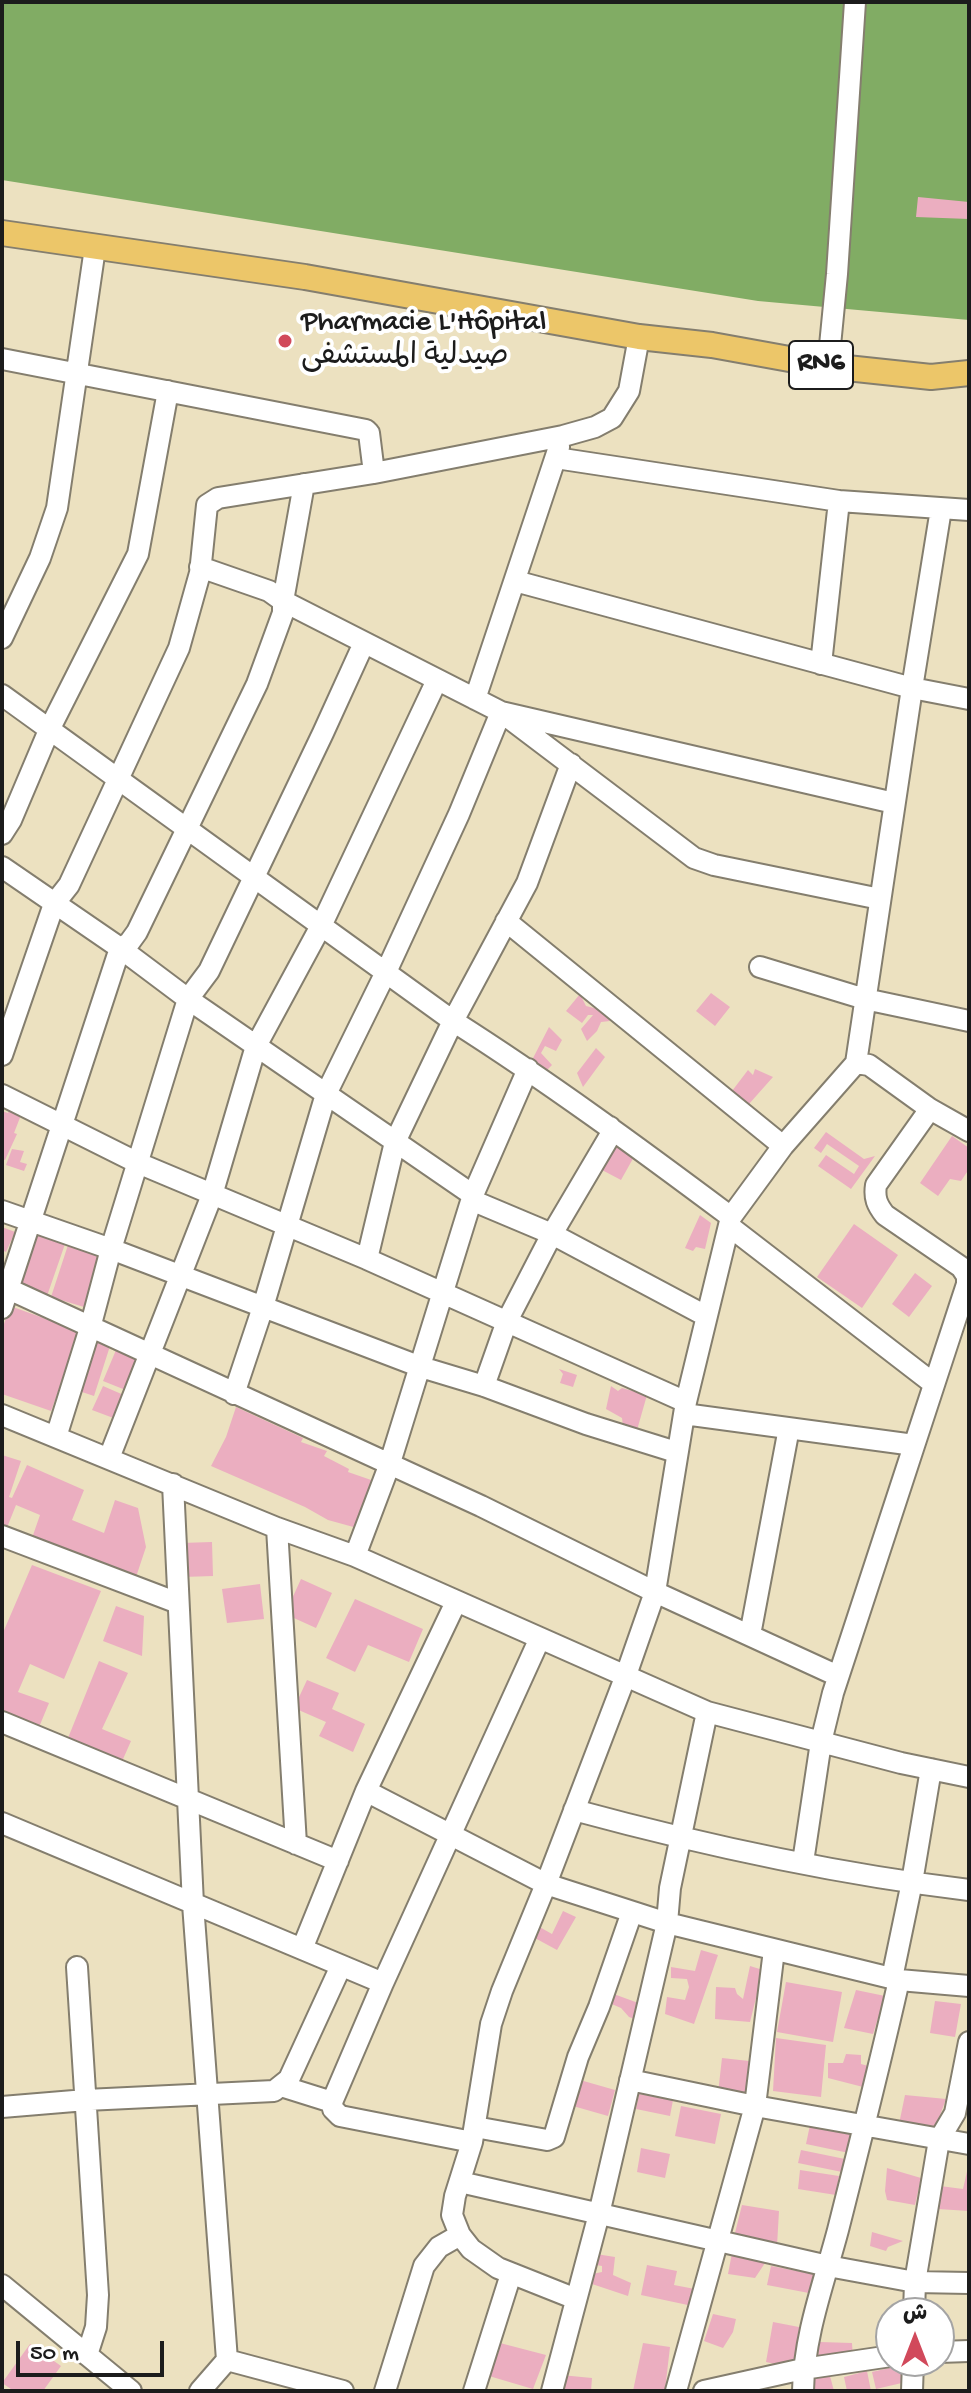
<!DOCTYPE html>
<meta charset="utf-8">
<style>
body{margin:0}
#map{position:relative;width:971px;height:2393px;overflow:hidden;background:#ece1c0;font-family:"Gochi Hand","Playpen Sans Arabic",sans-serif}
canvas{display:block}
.frame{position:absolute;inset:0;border:4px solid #1c1c1c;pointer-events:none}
.north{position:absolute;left:875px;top:2297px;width:80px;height:80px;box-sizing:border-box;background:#fff;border:2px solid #a4a4a4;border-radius:50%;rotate:0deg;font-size:22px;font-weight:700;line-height:32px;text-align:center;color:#1c1c1c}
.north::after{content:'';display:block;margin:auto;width:28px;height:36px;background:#d1495b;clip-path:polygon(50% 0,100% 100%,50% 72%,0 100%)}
.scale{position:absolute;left:16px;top:2341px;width:148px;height:36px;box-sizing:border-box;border:4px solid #1c1c1c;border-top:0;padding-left:10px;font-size:24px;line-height:28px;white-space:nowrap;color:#1c1c1c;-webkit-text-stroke:6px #fff;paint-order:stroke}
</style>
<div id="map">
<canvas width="971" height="2393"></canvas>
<div class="frame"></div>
<div class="north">ش</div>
<div class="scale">50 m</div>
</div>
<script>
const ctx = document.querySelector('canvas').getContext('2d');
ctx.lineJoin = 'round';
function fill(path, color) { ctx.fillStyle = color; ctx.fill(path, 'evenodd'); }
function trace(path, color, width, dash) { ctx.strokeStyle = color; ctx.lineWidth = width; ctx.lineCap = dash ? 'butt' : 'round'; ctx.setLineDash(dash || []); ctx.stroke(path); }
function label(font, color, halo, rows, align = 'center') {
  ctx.font = font + ' "Gochi Hand","Playpen Sans Arabic",sans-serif'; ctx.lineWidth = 8; ctx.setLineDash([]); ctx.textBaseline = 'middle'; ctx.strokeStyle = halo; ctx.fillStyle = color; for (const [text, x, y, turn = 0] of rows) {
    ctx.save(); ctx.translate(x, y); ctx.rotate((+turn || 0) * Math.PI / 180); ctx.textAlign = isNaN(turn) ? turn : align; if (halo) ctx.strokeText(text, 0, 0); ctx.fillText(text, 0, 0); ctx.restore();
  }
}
fill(new Path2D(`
 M2,2H969V320L758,301L2,180Z`), '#81ac64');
fill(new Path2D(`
 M918,197L969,202V219L916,217Z
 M711,993L730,1007L715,1026L696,1011Z
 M580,994L586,1006L598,1009L610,1021L601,1022L597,1031L587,1041L581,1029L593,1015H588L582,1023L566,1011Z
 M549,1027L562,1040L556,1051L545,1046L541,1053L552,1065L545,1072L530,1064Z
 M596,1048L605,1057L583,1087L577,1073Z
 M755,1069L773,1077L749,1104L732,1091L748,1070L753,1075Z
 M9,1110L21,1115L14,1133L17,1134L5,1160L2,1159V1111L8,1113Z
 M826,1132L864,1159L875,1156L851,1189L818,1166L826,1155L854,1174L859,1166L827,1144L821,1153L814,1148Z
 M952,1136L969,1148V1169L961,1181L950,1179L938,1196L920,1183Z
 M611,1143L635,1155L621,1180L602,1170L594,1175Z
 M12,1149L24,1151L20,1162L27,1164L24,1171L6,1165Z
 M700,1215L711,1223L705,1249L696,1247L693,1251L685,1248Z
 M854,1224L898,1255L862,1308L817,1277Z
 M2,1227L15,1232L6,1252L2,1250Z
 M32,1233L65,1244L47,1296L14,1284Z
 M68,1245L101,1255L84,1307L51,1297Z
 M915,1273L932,1286L909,1317L892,1304Z
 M10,1306L80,1331L51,1411L2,1394V1330Z
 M95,1341L110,1346L94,1396L79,1391Z
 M116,1350L140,1360L128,1391L103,1381Z
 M559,1369L577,1375L573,1387L560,1383L563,1374Z
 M103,1386L126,1396L116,1419L92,1410Z
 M611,1386L618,1391L622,1388L647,1395L637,1430L623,1426L622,1418L606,1409Z
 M236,1407L303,1438L301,1442L327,1451L324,1456L349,1469L348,1472L374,1481L357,1528L328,1520L305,1507L211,1466L226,1437Z
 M2,1455L21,1461L9,1497L12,1498L27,1465L84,1490L72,1520L104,1533L115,1500L138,1508L146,1547L136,1577L32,1538L40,1515L16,1505L6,1530L2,1529Z
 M212,1542L213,1576L183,1577L181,1543Z
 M32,1565L101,1591L64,1679L30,1664L18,1692L49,1703L37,1732L2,1716V1635Z
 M301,1579L332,1593L316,1628L285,1614Z
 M260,1584L264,1619L227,1623L222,1589Z
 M355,1599L423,1629L409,1662L368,1645L355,1672L326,1658Z
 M116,1606L144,1616L142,1656L103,1641Z
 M99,1661L128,1673L102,1729L131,1741L120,1766L66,1743Z
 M307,1680L339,1693L332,1709L365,1724L353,1752L319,1736L326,1722L294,1708Z
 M563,1911L576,1917L557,1950L533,1937L536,1925L552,1934Z
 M701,1950L718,1955L694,2024L665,2014L667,1997L685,2000L689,1987L687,1979L671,1978V1967L695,1971Z
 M750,1966L763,1970L750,2022L715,2019L716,1987L735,1988L737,1994L743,1999Z
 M786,1982L842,1992L833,2042L777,2032Z
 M856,1990L885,1996L873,2034L844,2028Z
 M611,1993L641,2004L635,2019L629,2017L621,2008L607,2002Z
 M935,2001L961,2004L955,2037L930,2033Z
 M776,2038L826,2045L821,2097L773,2091Z
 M846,2054L861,2055V2064L872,2067L867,2088L828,2078V2063H843Z
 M722,2058L749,2061L745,2095L718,2093Z
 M580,2080L615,2090L608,2116L573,2106Z
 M639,2094L673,2100L670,2116L636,2109Z
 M905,2095L946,2099L933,2134L899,2124Z
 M681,2106L721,2114L715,2144L675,2136Z
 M810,2125L853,2133L849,2153L806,2144Z
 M641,2148L670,2154L665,2178L637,2172Z
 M801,2150L845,2159L842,2172L798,2163Z
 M968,2167L969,2211L938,2209L940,2186L963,2189Z
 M887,2168L921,2178L915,2205L887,2200L885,2191Z
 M800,2170L839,2176L836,2195L798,2189Z
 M742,2205L779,2211L777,2246L734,2237Z
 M872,2232L903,2241L888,2247L886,2251L870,2246Z
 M732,2253L767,2260L755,2278L728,2274Z
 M596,2254L615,2257L613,2275L631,2283L628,2296L592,2284V2274L602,2272V2266L596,2265Z
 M647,2265L677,2271L674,2285L700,2290L697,2307L641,2295Z
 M771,2266L818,2275L814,2294L767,2285Z
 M713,2314L736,2319L733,2332L723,2348L704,2341Z
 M773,2322L804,2328L796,2369L766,2362Z
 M820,2342L852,2343L853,2358L818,2355Z
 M500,2343L546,2355L533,2389L489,2376Z
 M643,2343L670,2347L665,2390L633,2391Z
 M30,2344L61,2366L43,2391H14L2,2383Z
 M902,2365L906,2382L876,2389L872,2372Z
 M867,2371L871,2391H847L844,2377Z
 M561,2375L592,2378L591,2391H559Z
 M830,2376L834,2391H807L805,2381Z`), '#ebaec0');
const minor = new Path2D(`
 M2,359L366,430L369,433L374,473L218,498L207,505L200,573L179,648L69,885L54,904L2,1055
 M828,366L837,274L855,2
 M556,458L839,501L969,510
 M374,473L563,436L595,427L612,418L629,391L639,337
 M304,484L283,601L501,712L694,858L714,865L880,899
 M515,581L912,688L969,699
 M2,638L40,558L57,508L95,248
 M821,664L839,501
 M2,695L453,1021C549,1082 640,1149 731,1217L686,1402L655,1592L626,1675L546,1884L502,1991L491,2024L472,2142L455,2196L452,2215L460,2235L471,2249L498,2268L576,2299
 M475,699L559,447
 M2,834L11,820L50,728L138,554L168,391
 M2,867L120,948L188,999L473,1195L476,1202L552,1234L706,1316
 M506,921L783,1146
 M760,967L865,999L969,1021
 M856,1063L912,688L941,509
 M2,1095L138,1163L367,1259L686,1402
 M2,1211L111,1249L421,1367L484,1386L586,1424L676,1452
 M731,1217L783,1146L856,1063L869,1065L930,1109L969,1131
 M729,1226L934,1384
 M367,1259L395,1142L453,1021L527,883L571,764
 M2,1286L481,1506L655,1592L838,1676
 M2,1308L120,948L129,943L137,932L257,684L283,613V601L269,591L200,567
 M484,1386L507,1321L552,1234L611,1134L610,1127
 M234,1394L263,1307L326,1094L386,972L459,814L501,712L894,803
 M684,1414L914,1445
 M2,1415L277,1528L355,1556L707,1712L901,1763L969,1777
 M56,1437L90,1328L111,1249L188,999L209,971L323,733L364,643
 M109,1458L212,1195L256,1046L322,924L437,680
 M173,1484L193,1904L227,2360L200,2391
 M277,1528L296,1844
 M2,1536L178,1603
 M355,1556L389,1466L473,1195L528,1069
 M750,1635L789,1428
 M2,1722L338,1861
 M366,1791L546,1884L667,1923L899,1980L969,1986
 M574,1810C703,1845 836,1874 969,1890
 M2,1823L383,1983
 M803,1862L821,1742L833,1693L967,1284V1276L961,1267L885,1215C877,1205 874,1198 876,1185L930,1109
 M302,1949L366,1791L456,1602
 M77,1967L98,2295L96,2327L87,2355
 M892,1978L912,1882L931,1769
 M630,2080L755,2106L969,2144
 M281,2086L332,2102
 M2,2107L86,2100L274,2091L289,2079L341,1966
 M475,2127L547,2140L554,2137L578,2057L599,2007L632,1912
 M472,2142L340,2116L333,2109L332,2102L383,1983L540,1638
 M460,2182L828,2266L915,2282L969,2283
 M2,2285L131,2391
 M914,2313L915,2282L939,2140L955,2113L969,2042
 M939,2352L969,2351
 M227,2360L343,2391
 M385,2391L424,2266L439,2247L460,2235
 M474,2391L511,2274
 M552,2391L599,2214L667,1923L670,1888L707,1712
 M676,2391L755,2106L774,1950
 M704,2391L803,2369L891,2356
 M803,2391C804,2335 824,2283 838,2230C859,2147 880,2064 899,1980
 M912,2391L913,2361`);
const major = new Path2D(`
 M2,233L305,277L639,337L712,345L828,366L931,377L969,373`);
trace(minor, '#847e6e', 24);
trace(major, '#847e6e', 28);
trace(minor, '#fff', 20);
trace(major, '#ecc669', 24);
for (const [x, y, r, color] of [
 [285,341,8,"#d1495b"]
]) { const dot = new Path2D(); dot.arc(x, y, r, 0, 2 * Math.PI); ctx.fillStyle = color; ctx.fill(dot); trace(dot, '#fff', 3); }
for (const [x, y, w] of [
 [821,365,64]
]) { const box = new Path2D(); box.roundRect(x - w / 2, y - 24, w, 48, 6); ctx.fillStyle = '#fff'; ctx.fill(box); trace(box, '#1c1c1c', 2); }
label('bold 28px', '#1c1c1c', null, [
 ["RN6",821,365]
]);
label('30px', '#1c1c1c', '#fff', [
 ["Pharmacie L'Hôpital",301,324],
 ["صيدلية المستشفى",301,358]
], 'left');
</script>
